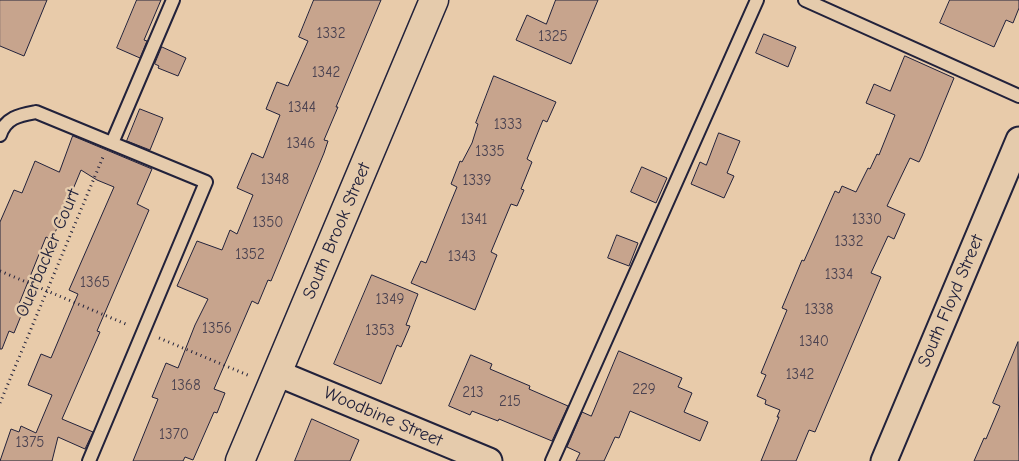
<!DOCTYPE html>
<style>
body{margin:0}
canvas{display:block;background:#e8cbaa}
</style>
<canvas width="1019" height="461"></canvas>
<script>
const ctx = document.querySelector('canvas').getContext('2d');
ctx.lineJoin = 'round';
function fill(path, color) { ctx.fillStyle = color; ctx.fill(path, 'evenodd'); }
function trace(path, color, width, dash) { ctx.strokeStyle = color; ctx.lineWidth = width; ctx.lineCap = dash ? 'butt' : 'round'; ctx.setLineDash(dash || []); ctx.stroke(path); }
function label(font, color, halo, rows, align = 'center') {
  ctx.font = font + ' "Comic Neue",sans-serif'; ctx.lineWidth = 5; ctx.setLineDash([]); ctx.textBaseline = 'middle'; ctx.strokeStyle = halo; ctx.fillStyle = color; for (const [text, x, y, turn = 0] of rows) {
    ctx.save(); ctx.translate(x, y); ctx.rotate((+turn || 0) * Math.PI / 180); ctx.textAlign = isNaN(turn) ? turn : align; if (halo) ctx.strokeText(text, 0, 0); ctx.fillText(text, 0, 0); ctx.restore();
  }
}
const building = new Path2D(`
 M0,0H47L24,56L0,46Z
 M137,0H161L144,40L147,41L140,58L117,48Z
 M314,0H381L336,107H338L324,140L328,141L324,153L271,281L268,280L258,304L252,301L214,389L225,393L217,413L214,412L193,460L185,457L183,461H133L158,399L152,397L166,363L178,368L195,325L208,299L177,286L197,241L222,250L230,230L237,234L253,195L237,188L252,153L263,158L280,115L266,109L277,82L288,86L308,41L299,37Z
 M556,0H598L571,64L516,40L527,15L546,24Z
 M950,0H1019V8L1013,23L1006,20L994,47L940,23Z
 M764,34L796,47L788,67L756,53Z
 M162,47L186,58L178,76L158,68L159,66L155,64Z
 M905,56L954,78L922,156L919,162L910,158L887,206L905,214L894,239L888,236L871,273L881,277L815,432L809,430L796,461H761L779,417H777L780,410L765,404L766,400L757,396L766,375L761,373L787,310L782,308L802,260L804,261L835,191L839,193L842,186L856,192L868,168L870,169L877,154L879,155L895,115L866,103L874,84L890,91Z
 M494,76L556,102L547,122L543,120L527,159L532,162L521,189L524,190L517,206L511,204L491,252L497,255L475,310L411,283L421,261L426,263L450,204L457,187L451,184L460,161L462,162L472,143L478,124L476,123Z
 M140,109L163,118L150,150L127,141Z
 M719,133L740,141L727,173L734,176L724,198L691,184L700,162L706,165Z
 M73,136L152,169L137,204L149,210L97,331L100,332L62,419L93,432L85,449L58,437L52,461H0L11,429L19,432L21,426L36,433L52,395L28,385L41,354L51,358L78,294L69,290L114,187L97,180L81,170L52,240L46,237L19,304L25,306L14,333L9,331L2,349H0V222L14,190L22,193L35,161L59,172Z
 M642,167L667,178L656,203L631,192Z
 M617,235L638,243L629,266L608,258Z
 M372,275L418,294L406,325L410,326L401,347L397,345L381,384L334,364Z
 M1018,342L1019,461H974L984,438L986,439L1000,406L993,403Z
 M619,351L682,378L678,387L692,393L684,412L708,422L700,441L630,411L619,438L615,437L604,461H576L580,453L567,447L582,412L591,416Z
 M471,355L492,364L490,369L530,386L529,389L568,406L552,441L499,419L498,421L472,411L470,415L449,406Z
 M312,419L359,440L350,461H295Z`);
fill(building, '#c7a48d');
trace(building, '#22223b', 1);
const lane = new Path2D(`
 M805,0L1019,96
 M0,135C6,117 20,115 36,112L206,182L89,461
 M112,143L173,0
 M552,461L757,0`);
const street = new Path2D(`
 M277,373L489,461
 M884,461L1019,140`);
const secondary = new Path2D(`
 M240,461L434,0`);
trace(lane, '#22223b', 16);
trace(street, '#22223b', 29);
trace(secondary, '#22223b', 31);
trace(new Path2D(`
 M0,271L128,325
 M159,338L250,376
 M0,403L103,157`), '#22223b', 3, [1, 4]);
trace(lane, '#e5cbac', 12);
trace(street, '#e5cbac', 25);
trace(secondary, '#e5cbac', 28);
label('15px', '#4b4250', null, [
 ["1332",331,34],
 ["1325",553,37],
 ["1342",326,73],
 ["1344",302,108],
 ["1333",508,125],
 ["1346",301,144],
 ["1335",490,152],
 ["1348",275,180],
 ["1339",477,181],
 ["1341",474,220],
 ["1330",867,220],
 ["1350",268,223],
 ["1332",849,242],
 ["1352",250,255],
 ["1343",462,257],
 ["1334",839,275],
 ["1365",95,283],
 ["1349",390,300],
 ["1338",819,310],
 ["1356",217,329],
 ["1353",380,331],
 ["1340",814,342],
 ["1342",800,375],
 ["1368",186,386],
 ["229",644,390],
 ["213",473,393],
 ["215",510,402],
 ["1370",174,435],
 ["1375",30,443]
]);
label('18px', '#22223b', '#e5cbac', [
 ["South Brook Street",337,231,-67],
 ["Ouerbacker Court",48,253,-67],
 ["South Floyd Street",951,301,-67],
 ["Woodbine Street",383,417,23]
]);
</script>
